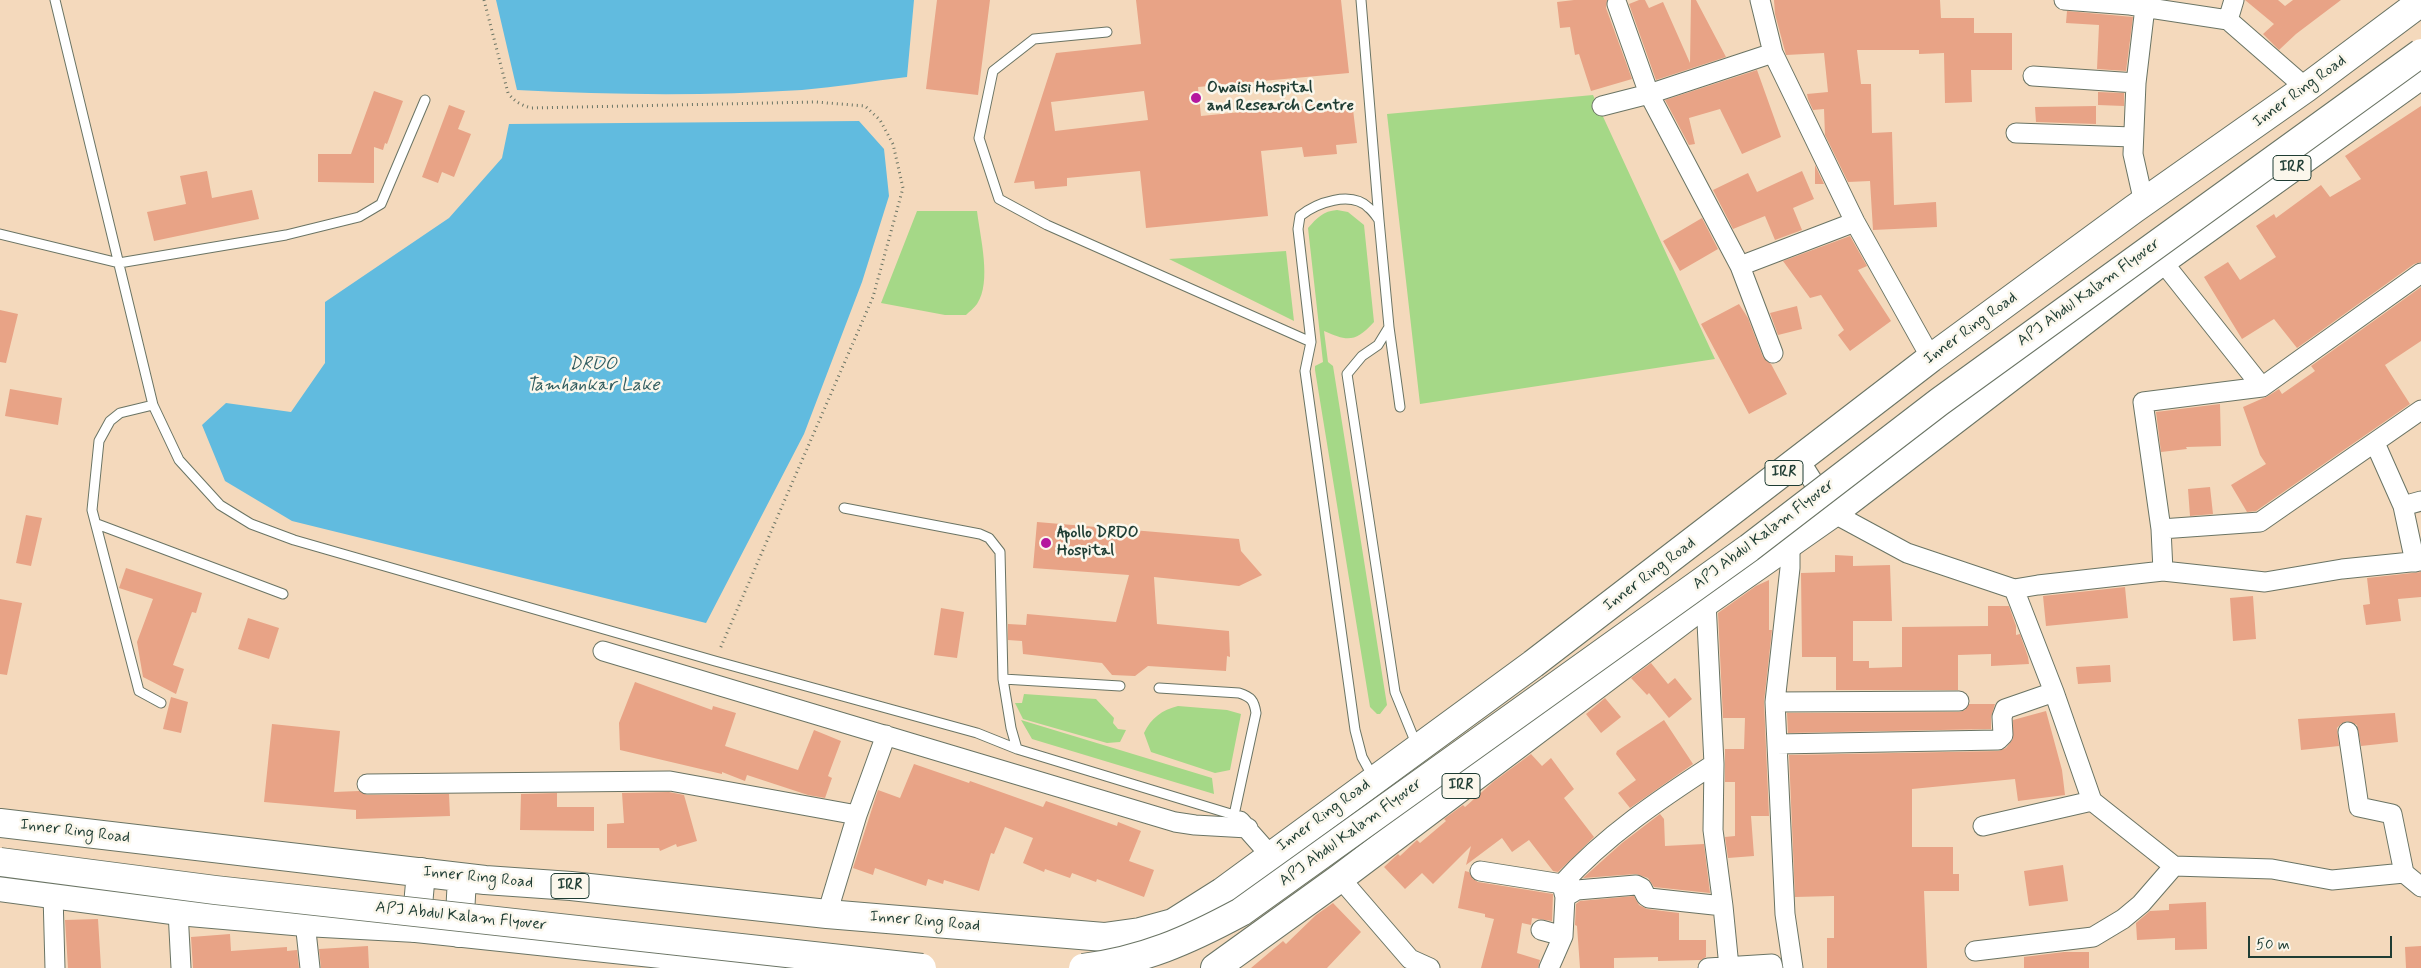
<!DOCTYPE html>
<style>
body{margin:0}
#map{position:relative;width:2421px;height:968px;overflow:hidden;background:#f4d9bc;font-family:Mynerve,sans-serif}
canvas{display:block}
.scale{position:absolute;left:2248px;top:936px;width:144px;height:22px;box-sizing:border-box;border:2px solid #1f3d34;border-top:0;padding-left:6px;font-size:15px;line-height:18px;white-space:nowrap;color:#1f3d34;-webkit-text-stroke:4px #fbf7ec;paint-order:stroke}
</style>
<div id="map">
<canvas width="2421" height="968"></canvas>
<div class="scale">50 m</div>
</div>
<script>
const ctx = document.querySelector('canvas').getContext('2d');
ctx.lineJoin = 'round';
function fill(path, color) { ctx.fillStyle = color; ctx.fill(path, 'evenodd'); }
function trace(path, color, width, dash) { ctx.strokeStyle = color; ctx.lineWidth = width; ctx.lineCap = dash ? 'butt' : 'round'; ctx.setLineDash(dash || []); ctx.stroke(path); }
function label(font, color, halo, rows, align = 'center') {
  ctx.font = font + ' Mynerve,sans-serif'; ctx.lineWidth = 5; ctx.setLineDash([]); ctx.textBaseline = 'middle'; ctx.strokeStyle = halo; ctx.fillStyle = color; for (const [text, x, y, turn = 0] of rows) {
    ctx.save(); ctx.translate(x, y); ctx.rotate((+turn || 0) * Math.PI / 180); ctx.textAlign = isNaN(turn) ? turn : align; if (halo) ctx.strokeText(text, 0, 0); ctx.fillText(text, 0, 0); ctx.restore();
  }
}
fill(new Path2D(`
 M1593,95L1715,359L1420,404L1387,114Z
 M1337,210L1348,212L1364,225L1374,322C1355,343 1347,341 1324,331L1328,362L1333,366L1387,705L1380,714H1377L1370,707L1315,370V366L1323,362L1308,228C1317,218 1323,211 1337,210Z
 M917,211H977C980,237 992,282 977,304C974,308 969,312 966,315H945L881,303Z
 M1286,251L1294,321L1169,259Z
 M1024,694L1096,699L1114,718L1113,723L1118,729L1126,730L1120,742L1107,743L1023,719L1015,703H1022Z
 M1178,706L1227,710L1241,714L1230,770L1215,773L1151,752L1144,733C1151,718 1162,710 1178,706Z
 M1021,720L1212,778L1214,794L1032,739Z`), '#a5d887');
fill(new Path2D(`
 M496,0H914L907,77C872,81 837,87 802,90C707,96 611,95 517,90Z
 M859,121L884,149L889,196L862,282L804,434L706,623L292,521L225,481L202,425L226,403L291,412L325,363V302L449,218L502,158L509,124Z`), '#61bbdf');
fill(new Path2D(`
 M937,0H990L978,95L926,89Z
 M1136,0H1341L1349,73L1198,87L1201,116L1352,101L1357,143L1336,145L1337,154L1304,157L1302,147L1261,151L1268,216L1146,228L1140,171L1067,178V186L1035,189L1034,181L1014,183L1056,53L1141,44ZM1144,91L1148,120L1055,131L1051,102Z
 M1574,0H1607L1606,8L1632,79L1591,91L1579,54L1575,55L1570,27L1560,28L1557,2Z
 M1639,0H1645L1649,8L1663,2L1690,63L1691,0H1696L1726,57L1656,80L1629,4Z
 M1774,0H1940L1941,18H1974V33H2012V70H1971L1972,102L1945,103L1944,53L1919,54V50H1857L1861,84H1871L1872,133L1892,132L1894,205L1936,202L1937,227L1873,230L1870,181L1848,182L1825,135L1824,109L1813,110L1808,99L1807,94L1828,92L1824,53L1786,55L1775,14Z
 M2245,0H2278L2285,6L2293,0H2341L2296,34L2279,50L2263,34L2274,24Z
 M2067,11L2133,17L2126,71L2097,69L2099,25L2066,23Z
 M1757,70L1781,137L1742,154L1720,109L1689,118L1695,144L1689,145L1665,100Z
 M374,91L403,101L387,144L385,143L383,150L374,147V183L318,182V154H351Z
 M2098,92L2124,93V106L2098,105Z
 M449,105L465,111L458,129L471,134L454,177L442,172L438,183L422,177Z
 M2096,106V124L2036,122L2035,107Z
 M2421,106V262L2414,264L2297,348L2274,319L2242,339L2204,277L2228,262L2240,280L2276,257L2256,226L2274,214L2276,218L2321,185L2330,197L2361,179L2345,156Z
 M1815,165L1824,184H1815Z
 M207,171L212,198L252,190L259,219L154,241L147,212L186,204L180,176Z
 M1802,171L1814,199L1793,208L1802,230L1775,240L1765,216L1733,229L1713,190L1748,173L1757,192Z
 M1702,218L1718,249L1680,271L1663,241Z
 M1850,236L1867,266L1858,270L1891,321L1850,351L1838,335L1844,330L1821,295L1810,298L1783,261Z
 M2421,287V341L2385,365L2410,404L2256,511L2247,512L2231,485L2266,464L2260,455L2243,407L2268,396L2279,389L2282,394L2315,371L2311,366Z
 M1739,304L1748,318L1763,357L1771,364L1787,394L1749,414L1701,324Z
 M1797,306L1802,329L1778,335L1770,313Z
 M0,310L18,314L6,363L0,362Z
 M10,389L62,398L58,425L5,416Z
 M2220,404L2221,446L2186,447L2187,449L2161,452L2156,412Z
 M2210,487L2213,514L2190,516L2188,489Z
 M26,515L42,518L31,566L16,563Z
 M1037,522L1239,539L1241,551L1262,575L1239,586L1154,577L1157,624L1229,631L1230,657L1227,656L1226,671L1148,666L1135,676L1112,675L1102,663L1023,654L1022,641L1008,640V624L1026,625L1027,614L1116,622L1129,575L1033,568Z
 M1835,555L1853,556V566L1890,565L1892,621H1853V661H1869V668L1902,667V627L1988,626V606H2009L2016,626V635L2020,634L2028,657L2029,664L1991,666V654L1958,655V690H1836V657H1802L1801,573L1835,572Z
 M126,568L202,593L196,613L192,612L173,665L184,669L176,694L143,677L137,642L153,599L119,588Z
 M2421,572V597L2398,599L2401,621L2366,625L2363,605L2370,604L2367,578Z
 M1769,580V630H1772L1764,702L1769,816H1751L1754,856L1728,858L1725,837L1735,836V782H1725V749H1744L1745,718H1723L1718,613L1756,586Z
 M2125,587L2128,618L2046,626L2043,596Z
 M2253,596L2256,639L2233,641L2230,598Z
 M0,599L22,603L7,675L0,674Z
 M941,608L964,612L957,658L934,655Z
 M248,618L279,628L269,659L238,649Z
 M1651,663L1668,684L1675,678L1692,699L1669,718L1649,693L1647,695L1631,678Z
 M2110,665L2111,682L2078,684L2076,667Z
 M635,682L712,710L713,706L736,713L725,746L798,770L814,730L841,741L828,776L832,778L825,798L808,795L747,775L745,781L722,772V774L620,750L619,723Z
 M171,697L188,702L181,733L163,729Z
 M1605,698L1621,717L1601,733L1586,714Z
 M1969,704H1995L1991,717V729L1788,733L1787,713L1959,712L1965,710Z
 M2046,711L2062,770L2065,795L2018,801L2015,779L1912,789V847H1953V874H1959V891H1924L1927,968H1827V938H1834V896L1795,897L1789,755L1998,751L2006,748L2013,739V720Z
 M2395,713L2398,742L2361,746L2357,725L2347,721L2341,724L2337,728L2339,746L2301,750L2298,719Z
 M1664,720L1693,764L1630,808L1618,793L1636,780L1616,754L1617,751Z
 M272,724L340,731L334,792L359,791L367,795L449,794L450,816L356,819V810L264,802Z
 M1531,754L1542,766L1551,758L1574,789L1564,798L1594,837L1558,872L1553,871L1529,840L1512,852L1502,838L1466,865L1471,846L1433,884L1422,873L1405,889L1384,867L1398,854L1400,856L1417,840L1420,843L1446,821L1444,819L1463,805L1465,807L1493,782Z
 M914,764L969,783L970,781L1043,807L1046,801L1117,826L1118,822L1141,831L1129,861L1154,870L1144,897L1097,879L1096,882L1072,873L1070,878L1045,869L1044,872L1023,863L1033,838L1005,827L994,854L991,853L979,891L944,880L943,884L928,879L926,886L875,868L873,875L853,868L878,790L900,798Z
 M669,792L684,795L697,841L677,847L676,844L660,851L659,848H607V824L624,823L622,793Z
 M557,793V807H594V831L520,830L521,794Z
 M1660,814L1664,819L1665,846L1704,844L1710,893L1654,887L1648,878L1636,874L1583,878L1622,843Z
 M2063,865L2068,901L2029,906L2024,871Z
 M1465,871L1469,872L1473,879L1478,882L1553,894L1552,921L1532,918L1531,925L1522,923L1517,953L1540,960L1538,968H1481L1494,919L1485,917V914L1458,908Z
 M1634,896L1639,905L1647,909L1679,913V940H1706V957L1701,960L1658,961V957L1614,958V968H1580L1577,926L1575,925L1576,904L1580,901Z
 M2206,902L2207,949L2175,950V938L2137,940L2136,923L2150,911L2169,910V904Z
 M1333,903L1361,932L1327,968H1251L1283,941L1286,944L1316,915Z
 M98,919L101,968H68L65,920Z
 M230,934L231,951L287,947V951L297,950L299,968H193L191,937Z
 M368,946L369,968H321L319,949Z
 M2421,946V968H2406L2405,947Z
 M2064,952H2089V968H2024V957Z`), '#e8a386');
const service = new Path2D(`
 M55,0L153,405L179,460L220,505L251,524L294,540L715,661L977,733L1017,749L1234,815L1256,713C1254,700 1251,697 1239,693L1159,688
 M1361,0L1379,220
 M1107,32L1034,39L993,71L979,138L999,199L1047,225L1311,342
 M0,234L119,263L286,235L359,217L381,204L425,100
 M1389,327L1400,407
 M153,405L120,413L110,421L99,441L92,510L139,691L161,703
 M844,508L980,534L989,538L1000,552L1003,679
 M97,524L283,594
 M1017,749L1011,728L1003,679L1120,686
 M1373,777L1362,757L1355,730L1305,371L1311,342L1298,229L1300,216C1316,203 1351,190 1369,208C1373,211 1376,216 1379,220L1389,327L1378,345L1362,356L1347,374L1395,692L1417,746`);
const minor = new Path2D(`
 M1760,0L1773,53L1855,222L1931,358
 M2064,0L2130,5L2228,20L2306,88
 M1617,4L1649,94L1740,266
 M2228,20L2234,0
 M2033,76L2136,83
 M1602,106L1649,94L1773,53
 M2016,133L2133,137
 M2144,203L2133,154L2136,83L2145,7
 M2162,261L2262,387
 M2421,273L2262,387L2143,402L2161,529L2163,571L2265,582L2342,569L2421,561
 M1773,353L1740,266L1855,222
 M2375,443L2403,506L2421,501
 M1800,461L1833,513L1907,553L2014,589L2054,692L2092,801L2174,866L2272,869L2332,880L2404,873L2421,887
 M2403,506L2415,562
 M2161,529L2260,522L2421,410
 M1790,542V568L1775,702L1785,914L1793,968
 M2014,589L2038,585L2163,571
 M1706,602L1714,764L1713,830L1723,906
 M603,651L1175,822L1195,825L1248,828
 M1775,702L1959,701
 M2348,732L2359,807L2392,814L2404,873
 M1777,744L1998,740L2003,735L2002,717L2005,709L2054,692
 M367,784L670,781L857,815
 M1240,821L1271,856
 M1983,826L2092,801
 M1480,871L1562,884C1605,836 1660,799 1714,764
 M1340,878L1410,959L1430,968
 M53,894L55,968
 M1565,897L1577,890L1636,885L1642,888L1646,896L1649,898L1723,906L1729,967
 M178,911L181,968
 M827,914L857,815L886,735
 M305,922L310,968
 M1541,930L1563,936
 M1975,951L2093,937L2123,919L2141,904L2174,866
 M1549,968L1563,936L1565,897L1562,885
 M1708,968L1772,964L1773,968`);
const primary = new Path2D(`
 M0,887L178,911L305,922L416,928L793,968
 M1215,968L1340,878L1706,602L1833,513L2162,261L2421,75`);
const trunk = new Path2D(`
 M0,823L485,880L571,886L827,914L1104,937L1140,932L1173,923L1222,892L1533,664L1931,358L2134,209L2306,88L2421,2
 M416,928L421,872
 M459,933L462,878`);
trace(service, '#6a7464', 11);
trace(minor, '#6a7464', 21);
trace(primary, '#6a7464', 30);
trace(trunk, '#6a7464', 30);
trace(new Path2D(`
 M484,0L508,93C515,102 521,105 531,108L816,102L865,106L880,120L893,144L903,188L873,297L720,649`), '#6a7464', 3, [1, 4]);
trace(service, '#fff', 9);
trace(minor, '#fff', 19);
trace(primary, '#fff', 28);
trace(trunk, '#fff', 28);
const trunkBridge = new Path2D(`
 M0,862L215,890L922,968
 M1083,968C1144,960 1187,941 1241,912L1749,548L1939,402L2421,53`);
trace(trunkBridge, '#6a7464', 30, []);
trace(trunkBridge, '#fff', 28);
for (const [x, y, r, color] of [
 [1196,98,6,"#b5179e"],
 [1046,543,6,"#b5179e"]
]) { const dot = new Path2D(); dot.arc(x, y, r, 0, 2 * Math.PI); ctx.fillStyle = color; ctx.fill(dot); trace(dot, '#fbf7ec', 2); }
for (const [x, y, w] of [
 [2292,168,38],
 [1784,473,38],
 [1461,786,38],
 [570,886,38]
]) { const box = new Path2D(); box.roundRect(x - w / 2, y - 12.5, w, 25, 4); ctx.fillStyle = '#fbf7ec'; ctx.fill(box); trace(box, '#1f3d34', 1); }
label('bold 15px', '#1f3d34', null, [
 ["IRR",2292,168],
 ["IRR",1784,473],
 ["IRR",1461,786],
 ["IRR",570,886]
]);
label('bold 16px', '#1f3d34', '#fbf7ec', [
 ["Owaisi Hospital",1207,89],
 ["and Research Centre",1207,107],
 ["Apollo DRDO",1057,534],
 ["Hospital",1057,552]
], 'left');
label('16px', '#1f3d34', '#fbf7ec', [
 ["Inner Ring Road",2300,92,-36],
 ["APJ Abdul Kalam Flyover",2089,293,-36],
 ["Inner Ring Road",1971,329,-36],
 ["APJ Abdul Kalam Flyover",1764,535,-37],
 ["Inner Ring Road",1650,575,-37],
 ["Inner Ring Road",1324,816,-36],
 ["Inner Ring Road",75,832,7],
 ["APJ Abdul Kalam Flyover",1351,833,-36],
 ["Inner Ring Road",478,878,6],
 ["APJ Abdul Kalam Flyover",461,917,6],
 ["Inner Ring Road",925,922,5]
]);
label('italic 18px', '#305c5f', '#fbf7ec', [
 ["DRDO",593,365],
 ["Tamhankar Lake",593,386]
]);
</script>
